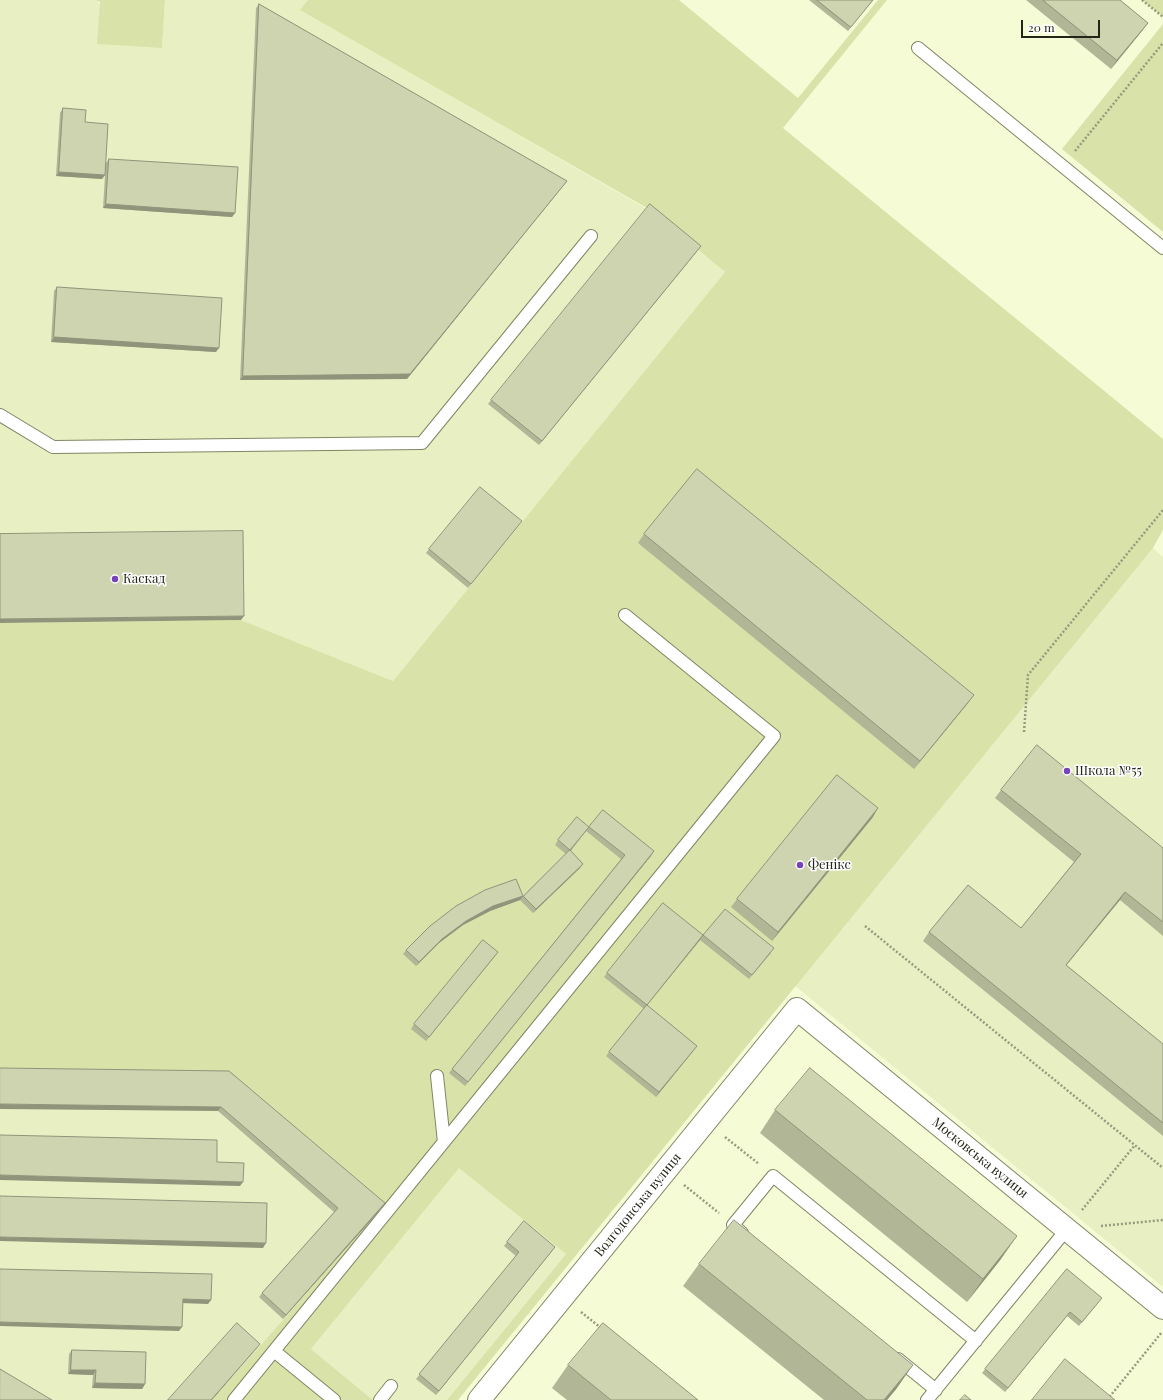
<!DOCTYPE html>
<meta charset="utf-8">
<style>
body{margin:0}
#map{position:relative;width:1163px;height:1400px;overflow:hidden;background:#f5fbd5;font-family:"Playfair Display",serif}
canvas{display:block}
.scale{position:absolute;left:1021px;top:20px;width:79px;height:18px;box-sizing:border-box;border:2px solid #232517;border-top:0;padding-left:5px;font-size:12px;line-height:14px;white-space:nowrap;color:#232517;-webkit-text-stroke:3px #fff;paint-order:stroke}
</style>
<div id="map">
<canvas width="1163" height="1400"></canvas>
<div class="scale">20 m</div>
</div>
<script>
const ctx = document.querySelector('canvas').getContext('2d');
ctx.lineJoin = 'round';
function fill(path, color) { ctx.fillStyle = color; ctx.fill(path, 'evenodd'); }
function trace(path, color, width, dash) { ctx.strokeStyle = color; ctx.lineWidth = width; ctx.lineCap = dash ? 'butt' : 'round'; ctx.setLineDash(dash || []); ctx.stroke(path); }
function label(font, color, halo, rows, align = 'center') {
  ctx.font = font + ' "Playfair Display",serif'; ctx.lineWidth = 3; ctx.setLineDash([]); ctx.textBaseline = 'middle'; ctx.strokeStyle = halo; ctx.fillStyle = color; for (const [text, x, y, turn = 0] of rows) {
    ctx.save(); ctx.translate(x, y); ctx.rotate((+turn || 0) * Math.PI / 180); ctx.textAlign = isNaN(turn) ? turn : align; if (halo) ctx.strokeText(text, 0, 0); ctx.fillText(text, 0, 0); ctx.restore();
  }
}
fill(new Path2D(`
 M0,0H95L162,48L165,0H308L301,10L647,209L725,272L393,681L241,620L0,623Z
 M1153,548L1163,557V1287L795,986Z
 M0,1072L226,1075L382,1208L212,1400H0Z
 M459,1167L566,1254L447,1400H373L311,1349Z`), '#e8f0c3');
fill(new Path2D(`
 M95,0H165L162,48L97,44L100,2Z
 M308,0H679L798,98L878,0H887L783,128L1163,439V530L1153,548L458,1400H447L566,1254L459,1168L311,1349L373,1400H212L382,1208L226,1075L0,1072V623L241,620L393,681L725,272L647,208L300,10Z
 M1142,0H1163V17Z
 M1163,24V232L1062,149Z`), '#d9e2a8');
const service = new Path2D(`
 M918,48L1163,248
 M0,415L53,447L422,443L591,236
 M437,1076L444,1142
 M742,1233L733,1225L773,1176L976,1341
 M274,1351L334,1400
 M898,1359L936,1390
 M234,1400L774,736L625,615
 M380,1400L391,1386
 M927,1400L1067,1229`);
const minor = new Path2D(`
 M479,1400L797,1009L1163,1308`);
trace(service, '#808563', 14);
trace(minor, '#808563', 24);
trace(new Path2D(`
 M1142,0L1163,17
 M1075,151L1163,43
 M1024,732L1028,675L1163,510
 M865,926L1163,1168
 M725,1137L759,1164
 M684,1185L719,1213
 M1082,1210L1135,1145
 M1101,1226L1163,1220
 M581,1312L601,1328
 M1107,1400L1162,1332`), '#969a7f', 2.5, [2, 2]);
trace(service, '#fff', 12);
trace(minor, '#fff', 22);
fill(new Path2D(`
 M809,0H873L848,31Z
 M1026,0H1120L1148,23L1142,31L1111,69Z
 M259,4L567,181L407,379L240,380L256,8Z
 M63,108L85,122L106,163L109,159L235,213L232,217L103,208L105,175L102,179L56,176L60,113Z
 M698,250L539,445L488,404L491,400Z
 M57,287L216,352L51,342L54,291Z
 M519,525L468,588L426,553L429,549Z
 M644,534L968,703L914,769L638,543Z
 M1001,790L1163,848V936L1120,900L1066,965L1163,1044V1136L923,941L929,932L1021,928L1074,862L995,798Z
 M873,817L772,941L731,907L737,899Z
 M589,827L654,851L465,1086L449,1073L621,859L586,831L571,851L580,868L533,913L520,900L490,911L463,925L439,943L416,966L403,954L406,950L430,926L523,896L566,854L555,845L558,840Z
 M703,935L771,953L749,979L700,940L647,1005L697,1046L656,1097L606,1056L644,1009L604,977L607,973Z
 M495,956L426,1041L411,1029L414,1024Z
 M229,1071L382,1208L283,1319L259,1297L262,1293L334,1212L218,1111Z
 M775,1110L1001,1259L967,1302L760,1133Z
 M507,1242L552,1251L436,1395L416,1379L516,1256L504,1246Z
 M699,1264L897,1388L887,1400H824L683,1286Z
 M1067,1269L1099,1302L1079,1326L1067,1316L1005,1392L982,1373Z
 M72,1350L145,1384L142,1389L92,1388L93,1375L68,1374L69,1354Z
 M568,1365L698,1400H567L552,1388Z`), '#b1b697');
fill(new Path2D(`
 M1148,23L1142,31L1111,69L1117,60Z
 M59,172L105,175L102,179L56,176Z
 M567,181L407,379L240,380L243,376Z
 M106,204L235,213L232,217L103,208Z
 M701,246L698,250L539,445L542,441Z
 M54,337L219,348L216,352L51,342Z
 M522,521L519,525L468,588L471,584Z
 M244,616L241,620L0,623V619Z
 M974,695L968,703L914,769L920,761Z
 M878,808L873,817L772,941L778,932Z
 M654,851L651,856L465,1086L468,1082Z
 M583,864L580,868L533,913L536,909Z
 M1125,892L1120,900L1060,973L1066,965Z
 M523,896L520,900L490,911L463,925L439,943L416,966L419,962L442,939L466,921L493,906Z
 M703,935L700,940L644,1009L647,1005Z
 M498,952L495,956L426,1041L429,1037Z
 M697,1046L694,1050L656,1097L659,1092Z
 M0,1104L221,1107L218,1111L0,1109Z
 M0,1175L243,1182L240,1186L0,1180Z
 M385,1203L382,1208L283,1319L286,1315Z
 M1017,1236L1001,1259L967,1302L983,1279Z
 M0,1237L266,1243L263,1248L0,1241Z
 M555,1247L552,1251L436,1395L439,1391Z
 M183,1299L211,1300L208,1304L180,1303Z
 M1070,1312L1067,1316L1005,1392L1008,1388Z
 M0,1322L182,1327L179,1331L0,1326Z
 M260,1344L257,1348L212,1400H211Z
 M913,1365L897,1388L887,1400H884Z
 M71,1370H96L93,1375L68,1374Z
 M95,1383L145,1384L142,1389L92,1388Z`), '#90947b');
const building = new Path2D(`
 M817,0H873L851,27Z
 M1043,0H1120L1148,23L1117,60Z
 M259,4L567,181L410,374L243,376Z
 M63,108L86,110L85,122L108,124L105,175L59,172Z
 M109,159L238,167L235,213L106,204Z
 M650,204L701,246L542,441L491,400Z
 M57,287L222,298L219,348L54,337Z
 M697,469L974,695L920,761L644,534Z
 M480,487L522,521L471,584L429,549Z
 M243,531L244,616L0,619V534Z
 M1037,745L1163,848V922L1125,892L1066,965L1163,1044V1123L929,932L968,885L1021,928L1081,854L1001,790Z
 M837,775L878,808L778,932L737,899Z
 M603,810L654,851L468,1082L452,1069L625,855L589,827Z
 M577,817L589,827L570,850L558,840Z
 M570,850L583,864L536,909L523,896L493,906L466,921L442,939L419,962L406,950L430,926L456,906L485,890L516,879L523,896Z
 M663,903L703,935L725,909L774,948L752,975L703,935L647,1005L607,973Z
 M483,940L498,952L429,1037L414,1024Z
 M647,1005L697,1046L659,1092L609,1052Z
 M0,1068L229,1071L385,1203L286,1315L262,1293L338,1208L221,1107L0,1104Z
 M810,1068L1017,1236L983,1279L775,1110Z
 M0,1135L217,1140V1162L244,1163L243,1182L0,1175Z
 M0,1196L267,1203L266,1243L0,1237Z
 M734,1220L913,1365L884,1400H867L699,1264Z
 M524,1221L555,1247L439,1391L419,1374L519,1252L507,1242Z
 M0,1269L212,1274L211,1300L183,1299L182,1327L0,1322Z
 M1067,1269L1102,1298L1082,1322L1070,1312L1008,1388L985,1369Z
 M237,1323L260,1344L211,1400H168Z
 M603,1323L698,1400H611L568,1365Z
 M72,1350L146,1352L145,1384L95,1383L96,1370H71Z
 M1065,1359L1115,1400H1032Z
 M0,1369L52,1400H0Z
 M965,1395L971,1400H960Z`);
fill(building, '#ced4b0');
trace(building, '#90947b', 1);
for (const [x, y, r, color] of [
 [115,579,4,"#7743ba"],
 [1067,771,4,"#7743ba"],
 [800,865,4,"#7743ba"]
]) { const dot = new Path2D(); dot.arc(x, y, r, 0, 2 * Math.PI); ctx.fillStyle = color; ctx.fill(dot); trace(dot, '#fff', 1.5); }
label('13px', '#232517', '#fff', [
 ["Каскад",123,579],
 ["Школа №55",1075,771],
 ["Фенікс",808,865]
], 'left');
label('13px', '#232517', '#fff', [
 ["Московська вулиця",980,1158,39],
 ["Волгодонська вулиця",638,1205,-51]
]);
</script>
